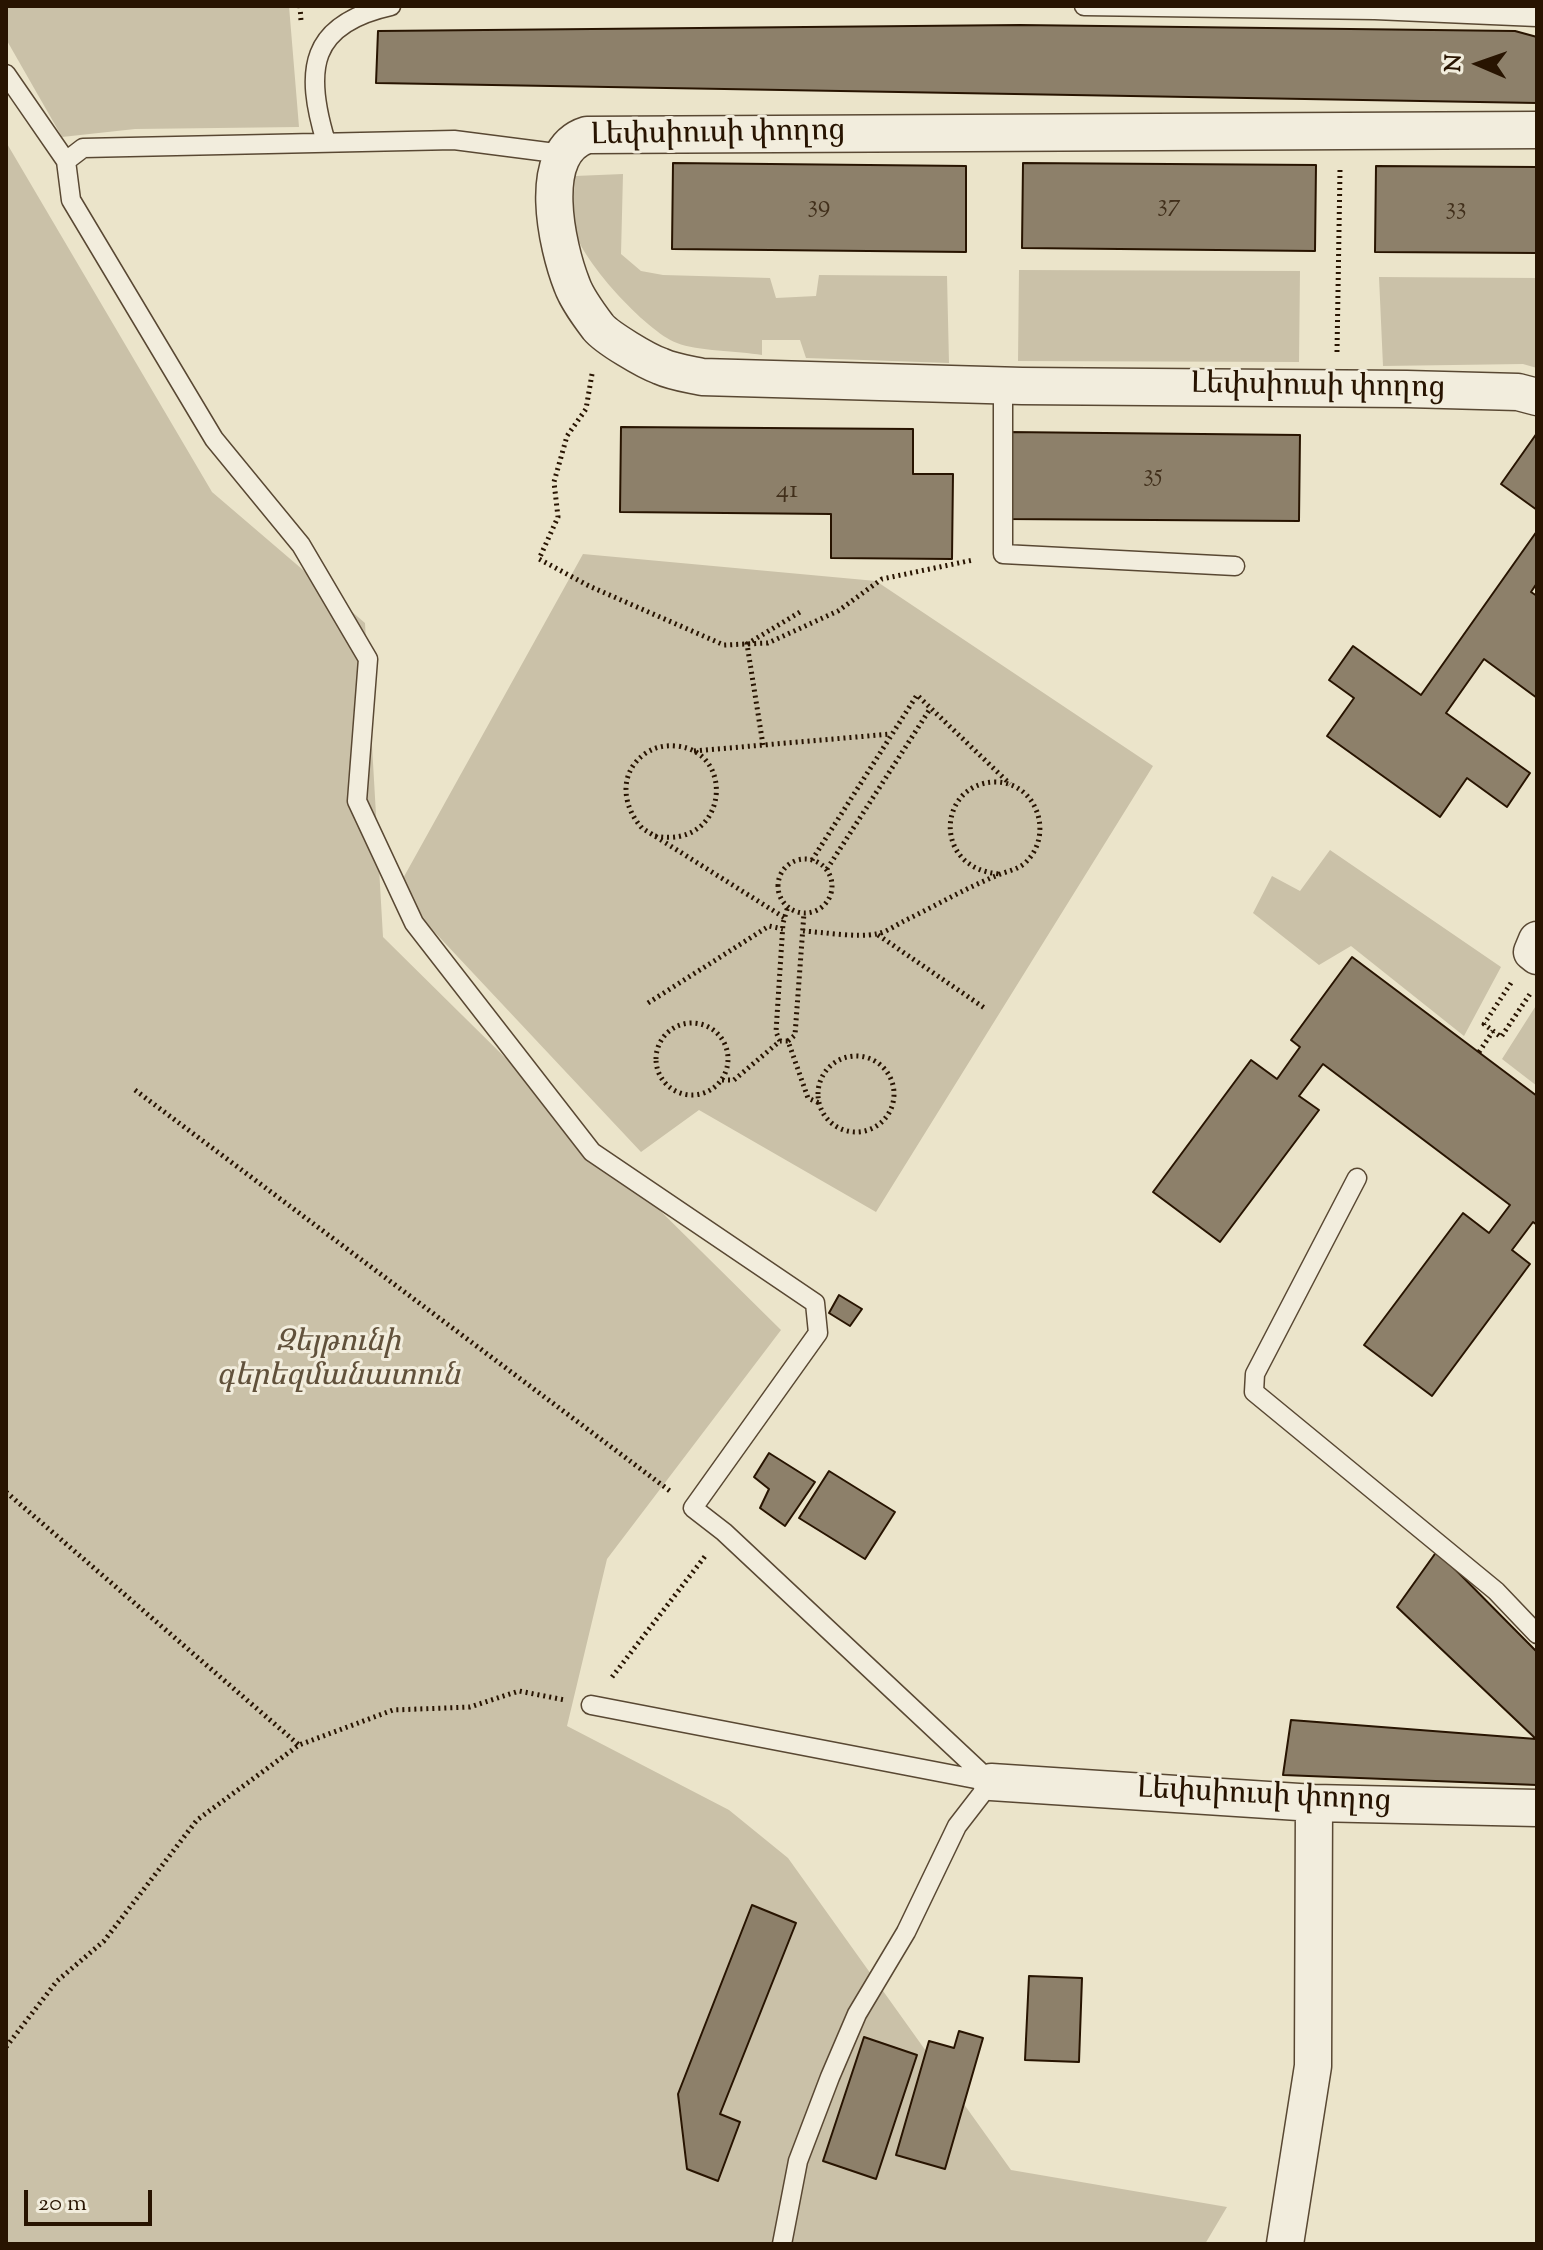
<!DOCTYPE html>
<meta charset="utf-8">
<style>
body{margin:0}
#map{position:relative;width:1543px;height:2250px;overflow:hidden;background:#ebe4ca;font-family:"Sorts Mill Goudy",serif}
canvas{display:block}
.frame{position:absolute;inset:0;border:8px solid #281401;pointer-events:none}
.north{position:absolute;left:1439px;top:24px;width:80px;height:80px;-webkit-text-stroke:6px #f2eddd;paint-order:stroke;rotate:272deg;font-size:22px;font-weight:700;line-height:32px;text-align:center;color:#281401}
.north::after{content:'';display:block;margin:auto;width:28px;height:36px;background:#281401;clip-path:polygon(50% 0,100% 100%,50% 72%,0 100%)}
.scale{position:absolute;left:24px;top:2190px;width:128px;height:36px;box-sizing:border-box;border:4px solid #281401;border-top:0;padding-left:10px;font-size:24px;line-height:28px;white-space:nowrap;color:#281401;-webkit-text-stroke:6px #f2eddd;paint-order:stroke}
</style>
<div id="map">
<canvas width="1543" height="2250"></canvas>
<div class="frame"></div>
<div class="north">N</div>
<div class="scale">20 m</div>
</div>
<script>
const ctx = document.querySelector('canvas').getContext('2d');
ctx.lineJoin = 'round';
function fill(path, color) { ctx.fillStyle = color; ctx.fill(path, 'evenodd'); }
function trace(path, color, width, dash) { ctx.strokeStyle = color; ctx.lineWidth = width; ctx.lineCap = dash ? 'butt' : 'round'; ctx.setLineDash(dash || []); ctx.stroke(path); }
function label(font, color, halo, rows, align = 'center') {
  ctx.font = font + ' "Sorts Mill Goudy","Noto Serif Armenian",serif'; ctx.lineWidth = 6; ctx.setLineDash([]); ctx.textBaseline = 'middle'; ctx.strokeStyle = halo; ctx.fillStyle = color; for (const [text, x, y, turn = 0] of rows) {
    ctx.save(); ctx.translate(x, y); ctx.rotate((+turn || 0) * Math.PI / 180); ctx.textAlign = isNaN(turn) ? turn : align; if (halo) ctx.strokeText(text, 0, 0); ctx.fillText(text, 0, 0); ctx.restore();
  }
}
fill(new Path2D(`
 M6,6H289L299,127L135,129L62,137L6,39Z
 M6,142L212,492L365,623L383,937L781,1330L607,1559L567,1726L729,1810L788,1858L1011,2170L1227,2207L1205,2244H6Z
 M623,174L621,254L641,271L663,275L770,278L776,298L816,296L819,275L947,276L949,363L806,358L800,340H762V355C738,351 697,351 677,343C647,332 578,258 573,225C571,210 575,191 575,176Z
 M1019,270L1300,271L1299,362L1018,361Z
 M1379,277L1537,278V368L1523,364L1383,366Z
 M583,554L876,581L1153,766L876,1212L699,1110L641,1152L396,891Z
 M1330,850L1501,967L1464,1036L1351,946L1319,965L1253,913L1272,876L1300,891Z
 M1537,1004V1086L1502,1059Z`), '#cac1a8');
const building = new Path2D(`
 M1020,25L1515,31L1537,37V103L376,83L378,31Z
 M673,163L966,166V252L672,249Z
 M1023,163L1316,165L1315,251L1022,248Z
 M1376,166L1537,167V253L1375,252Z
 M621,427L913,429V474H953L952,559L831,558V514L620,512Z
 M1007,432L1300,435L1299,521L1006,519Z
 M1537,433V510L1501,484Z
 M1537,531V583L1531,592L1537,596V698L1484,659L1446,713L1530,773L1507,807L1467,778L1440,817L1327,736L1354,698L1329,680L1353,646L1421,695Z
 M1352,957L1537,1096V1225L1533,1222L1512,1250L1530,1264L1432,1396L1364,1345L1463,1213L1489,1233L1510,1205L1323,1064L1299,1096L1319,1110L1220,1242L1153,1192L1251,1060L1277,1079L1300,1047L1291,1040Z
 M839,1295L862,1309L850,1326L829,1313Z
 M769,1453L815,1482L785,1526L760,1508L769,1489L754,1477Z
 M829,1471L895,1512L865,1559L799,1518Z
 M1437,1551L1537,1652V1785L1283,1775L1291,1720L1536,1739L1397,1607Z
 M752,1905L796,1923L720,2114L740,2122L718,2181L687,2169L678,2094Z
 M1029,1976L1082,1978L1079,2062L1025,2060Z
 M959,2031L983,2038L945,2169L896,2155L929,2041L954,2048Z
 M864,2037L917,2055L876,2179L823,2161Z`);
fill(building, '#8d806a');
trace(building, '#281401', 2);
const lane = new Path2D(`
 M1084,6L1375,10L1537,17
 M6,74L66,161L71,200L214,439L301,545L368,659L357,801L414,923L592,1152L815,1303L818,1333L693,1508L724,1532L991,1782
 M326,142C304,70 309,24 391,6
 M66,161L83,148L454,140L563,154
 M1003,384V554L1235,566
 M1357,1178L1255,1374L1254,1392L1496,1591L1537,1634
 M591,1705L991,1782
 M782,2244L798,2161L830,2077L857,2014L906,1932L957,1826L991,1782`);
const street = new Path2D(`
 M1537,130L587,135C535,151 557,247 572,285C577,299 589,315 598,327C607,338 646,361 660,366C673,372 688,374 702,377L1022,386L1407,389L1518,392L1537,397
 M1537,940L1532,952L1537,956
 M991,1782L1314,1803L1537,1808
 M1285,2244L1313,2066L1314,1803`);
trace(lane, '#594833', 21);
trace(street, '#594833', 39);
trace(new Path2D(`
 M300,6L301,21
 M1337,352L1340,170
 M592,374L586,409L567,436L554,482L558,517L539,559L589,586L724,645L768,643L838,611L882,579L973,560
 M763,745L747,644L800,612
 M694,751L891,734
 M655,836C728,850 737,751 676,746C665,745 655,747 646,753C618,772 622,806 642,828L785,918
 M778 886a27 27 0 1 1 54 0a27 27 0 1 1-54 0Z
 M812,860L917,695L1010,784
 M827,869L930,709
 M803,931C822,932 859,938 876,934C885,933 896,925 904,921C935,906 966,888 998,875C1007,871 1017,870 1025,863C1055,835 1037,782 995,782C938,783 931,869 1000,874
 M878,935L986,1009
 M1511,983L1484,1024L1501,1037L1530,994
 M648,1003L769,926L783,929
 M656 1059a36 36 0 1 1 72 0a36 36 0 1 1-72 0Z
 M780,1041L776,1032L783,923L788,906
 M788,1041L795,1035L804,913
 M1479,1052L1493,1031
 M818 1094a38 38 0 1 1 76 0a38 38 0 1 1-76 0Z
 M722,1080H734L780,1041H788L808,1098L819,1103
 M135,1090L670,1491
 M6,1492L299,1745
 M612,1677L706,1555
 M6,2047L57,1981L104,1941L197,1820L299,1745L393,1710L470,1707L519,1691L565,1700`), '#281401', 5, [2, 4]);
trace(lane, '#f2eddd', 18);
trace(street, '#f2eddd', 36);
label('26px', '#412f1b', null, [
 ["37",1169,207],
 ["39",819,208],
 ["33",1456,210],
 ["35",1153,477],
 ["41",787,493]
]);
label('30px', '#281401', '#f2eddd', [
 ["Լեփսիուսի փողոց",718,136,-1],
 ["Լեփսիուսի փողոց",1318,389,1],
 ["Լեփսիուսի փողոց",1264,1798,3]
]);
label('italic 30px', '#61513b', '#f2eddd', [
 ["Զեյթունի",338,1345],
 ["գերեզմանատուն",338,1379]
]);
</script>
